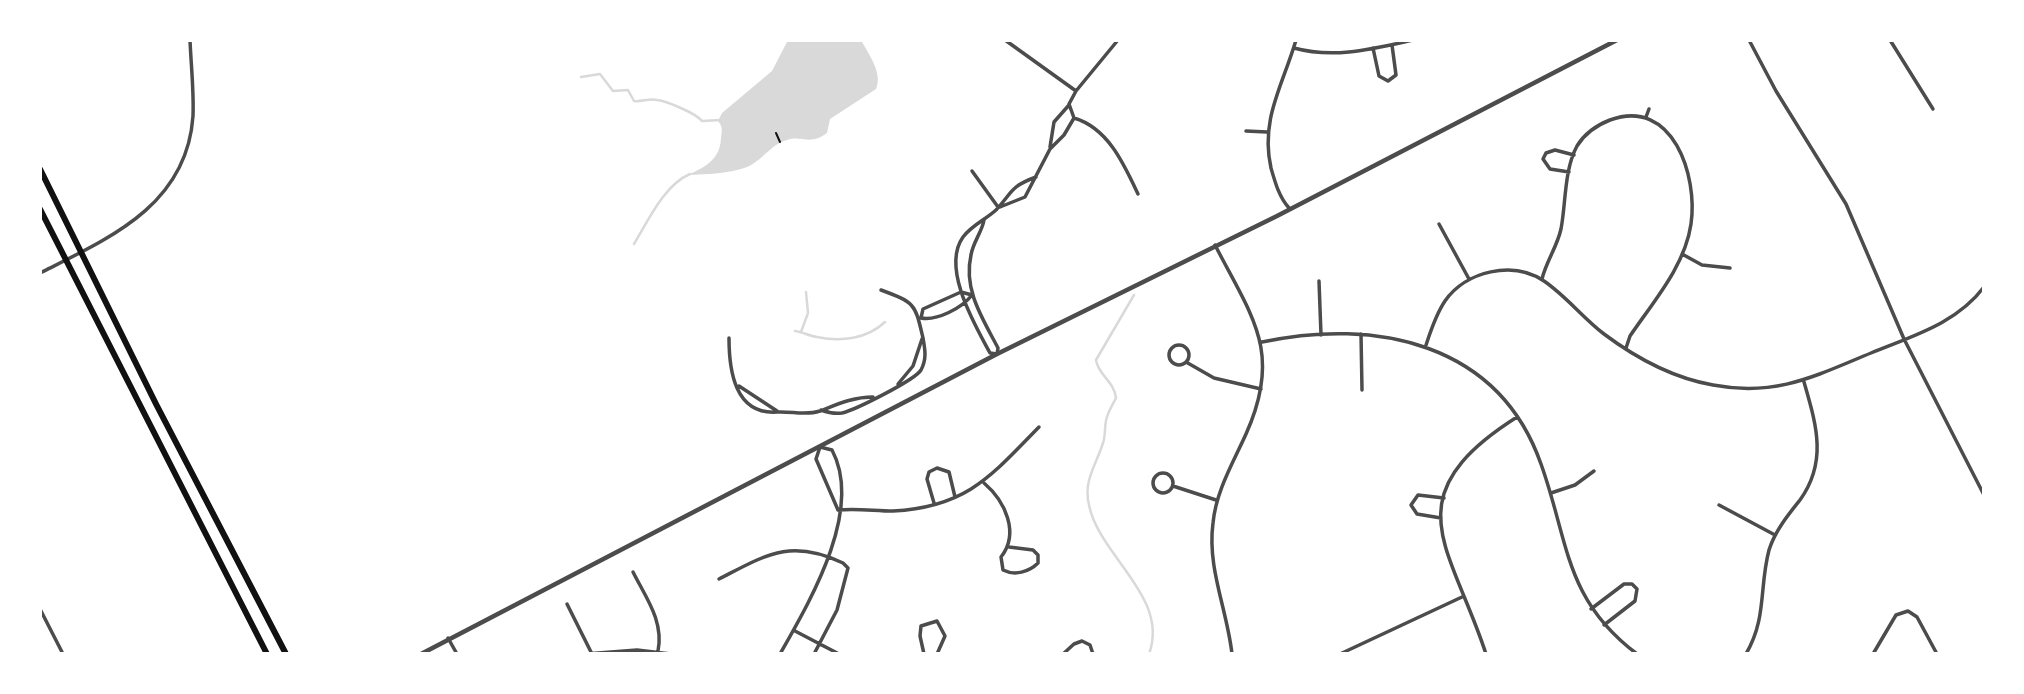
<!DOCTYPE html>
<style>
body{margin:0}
#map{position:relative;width:2024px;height:694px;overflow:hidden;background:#fff;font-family:"Exo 2",sans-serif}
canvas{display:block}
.frame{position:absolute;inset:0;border:42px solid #fff;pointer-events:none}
</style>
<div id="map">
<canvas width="2024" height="694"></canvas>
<div class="frame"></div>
</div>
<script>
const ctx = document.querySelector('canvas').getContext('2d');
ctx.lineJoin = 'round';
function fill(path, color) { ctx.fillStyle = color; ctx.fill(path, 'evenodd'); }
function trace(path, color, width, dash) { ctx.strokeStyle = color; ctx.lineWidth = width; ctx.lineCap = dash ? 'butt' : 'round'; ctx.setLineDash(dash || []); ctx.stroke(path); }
fill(new Path2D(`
 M788,40H861C869,55 883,73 876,89L830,119L827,133C810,146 802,135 787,140C771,144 762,161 747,167C729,174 707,174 688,175C707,166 720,159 721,138C722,130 723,127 718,121L722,113L772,71Z`), '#d9d9d9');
trace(new Path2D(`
 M581,77L600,74L613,91L628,90L634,101C642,102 649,98 657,100C667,101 697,114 702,121L721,120
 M634,244C648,221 664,185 690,174
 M1134,295L1096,360C1098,375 1114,381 1116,398C1113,404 1109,410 1107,417C1104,425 1106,435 1103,443C1096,465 1083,481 1089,505C1099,556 1170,597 1149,654
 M795,331C803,332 809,336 817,337C841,342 867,339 885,322
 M801,332L808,313L806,292`), '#d9d9d9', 2.5);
trace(new Path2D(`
 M776,133L780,142`), '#111', 2);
trace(new Path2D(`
 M1005,40L1076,91
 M1749,40L1776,91L1846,204L1904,339L1984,495
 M1890,40L1933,109
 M1294,48C1334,59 1372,49 1413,40
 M1373,48L1379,76L1388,81L1396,75L1392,45
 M1646,117L1649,109
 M1074,118C1108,128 1124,164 1138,194
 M1074,118L1069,104L1076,91L1118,40
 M1246,131L1267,132
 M1050,147L1054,122L1069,105
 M972,171L998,207
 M1569,172L1550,169L1543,159L1546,153L1555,150L1574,155
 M1000,207L1025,197L1050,149L1064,135L1074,118
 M1289,208C1279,197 1275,182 1271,168C1260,119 1283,85 1296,40
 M984,220C982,232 973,242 971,255C963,290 983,319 998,348L997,354L990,353C975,325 941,268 963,237C972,225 985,220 996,210C1013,192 1009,187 1036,177
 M1439,224L1469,279
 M1215,245C1252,317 1283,352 1246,434C1233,463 1216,491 1213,523C1207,568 1227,609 1232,654
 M1682,254L1702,265L1730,268
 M40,273C110,238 187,205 193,116C194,91 191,65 190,40
 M1542,279C1546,262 1557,247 1561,229C1566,203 1564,170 1577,146C1585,133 1597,125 1610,120C1673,97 1698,176 1691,224C1685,266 1653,302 1630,336L1626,348
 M1319,281L1321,335
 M961,292L972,295C962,308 937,321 921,318L923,309Z
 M1361,334L1362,390
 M729,338C729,371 735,415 777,412C792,411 805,416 820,411C838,404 853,397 873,397
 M1262,342C1375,318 1498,342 1541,464C1569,542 1564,599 1637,654
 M1169 355a10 10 0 1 1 20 0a10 10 0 1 1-20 0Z
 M1426,345C1431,330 1436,314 1445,301C1466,271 1513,260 1544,281C1566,296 1583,318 1604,334C1636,358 1673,378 1713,385C1776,397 1815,376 1871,353C1912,336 1956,324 1984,287
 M1186,362L1214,378L1261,389
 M898,384L913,366L922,339
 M739,386L777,411
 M821,410C829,413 834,414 842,413C855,410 915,380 921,370C927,359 925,349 923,338C915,304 916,303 881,290
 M1153 483a10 10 0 1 1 20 0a10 10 0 1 1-20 0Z
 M984,483C1005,501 1020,533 1001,557L1003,570C1015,576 1029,572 1038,563V555L1033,550L1009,547
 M1173,486L1216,500
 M1551,493L1575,485L1594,471
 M934,503L927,479L929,472L937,468L949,472L955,497
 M1719,505L1775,535
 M838,510C857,508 875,511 893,511C967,507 991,476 1039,427
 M1441,518L1417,514L1411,505L1418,495L1444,498
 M633,572C646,598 664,621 658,651
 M719,579C766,555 790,538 843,563L848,568L837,610L814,654
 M567,604L591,652
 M40,609L63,654
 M1591,609L1624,584H1632L1637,589L1635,601L1604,625
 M795,631L839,654
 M448,638L457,654
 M585,654L637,650L671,654
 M780,654C810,601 864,510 832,450L820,447L816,459L838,510
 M924,654L920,636L921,626L937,621L945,636L937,654
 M1063,654L1074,644L1082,641L1090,645L1093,654
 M1340,654L1462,597
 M1486,654C1451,546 1391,497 1517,417
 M1746,654C1767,618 1759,588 1769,550C1775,531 1788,515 1800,500C1828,461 1816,424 1804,382
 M1873,654L1896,615L1908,611L1917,617L1937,654`), '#4c4c4c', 3.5);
trace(new Path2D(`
 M421,654L997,354L1277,216L1617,40`), '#4c4c4c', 4.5);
trace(new Path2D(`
 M40,169L156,404L286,654
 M40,209L267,654`), '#111', 6);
</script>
